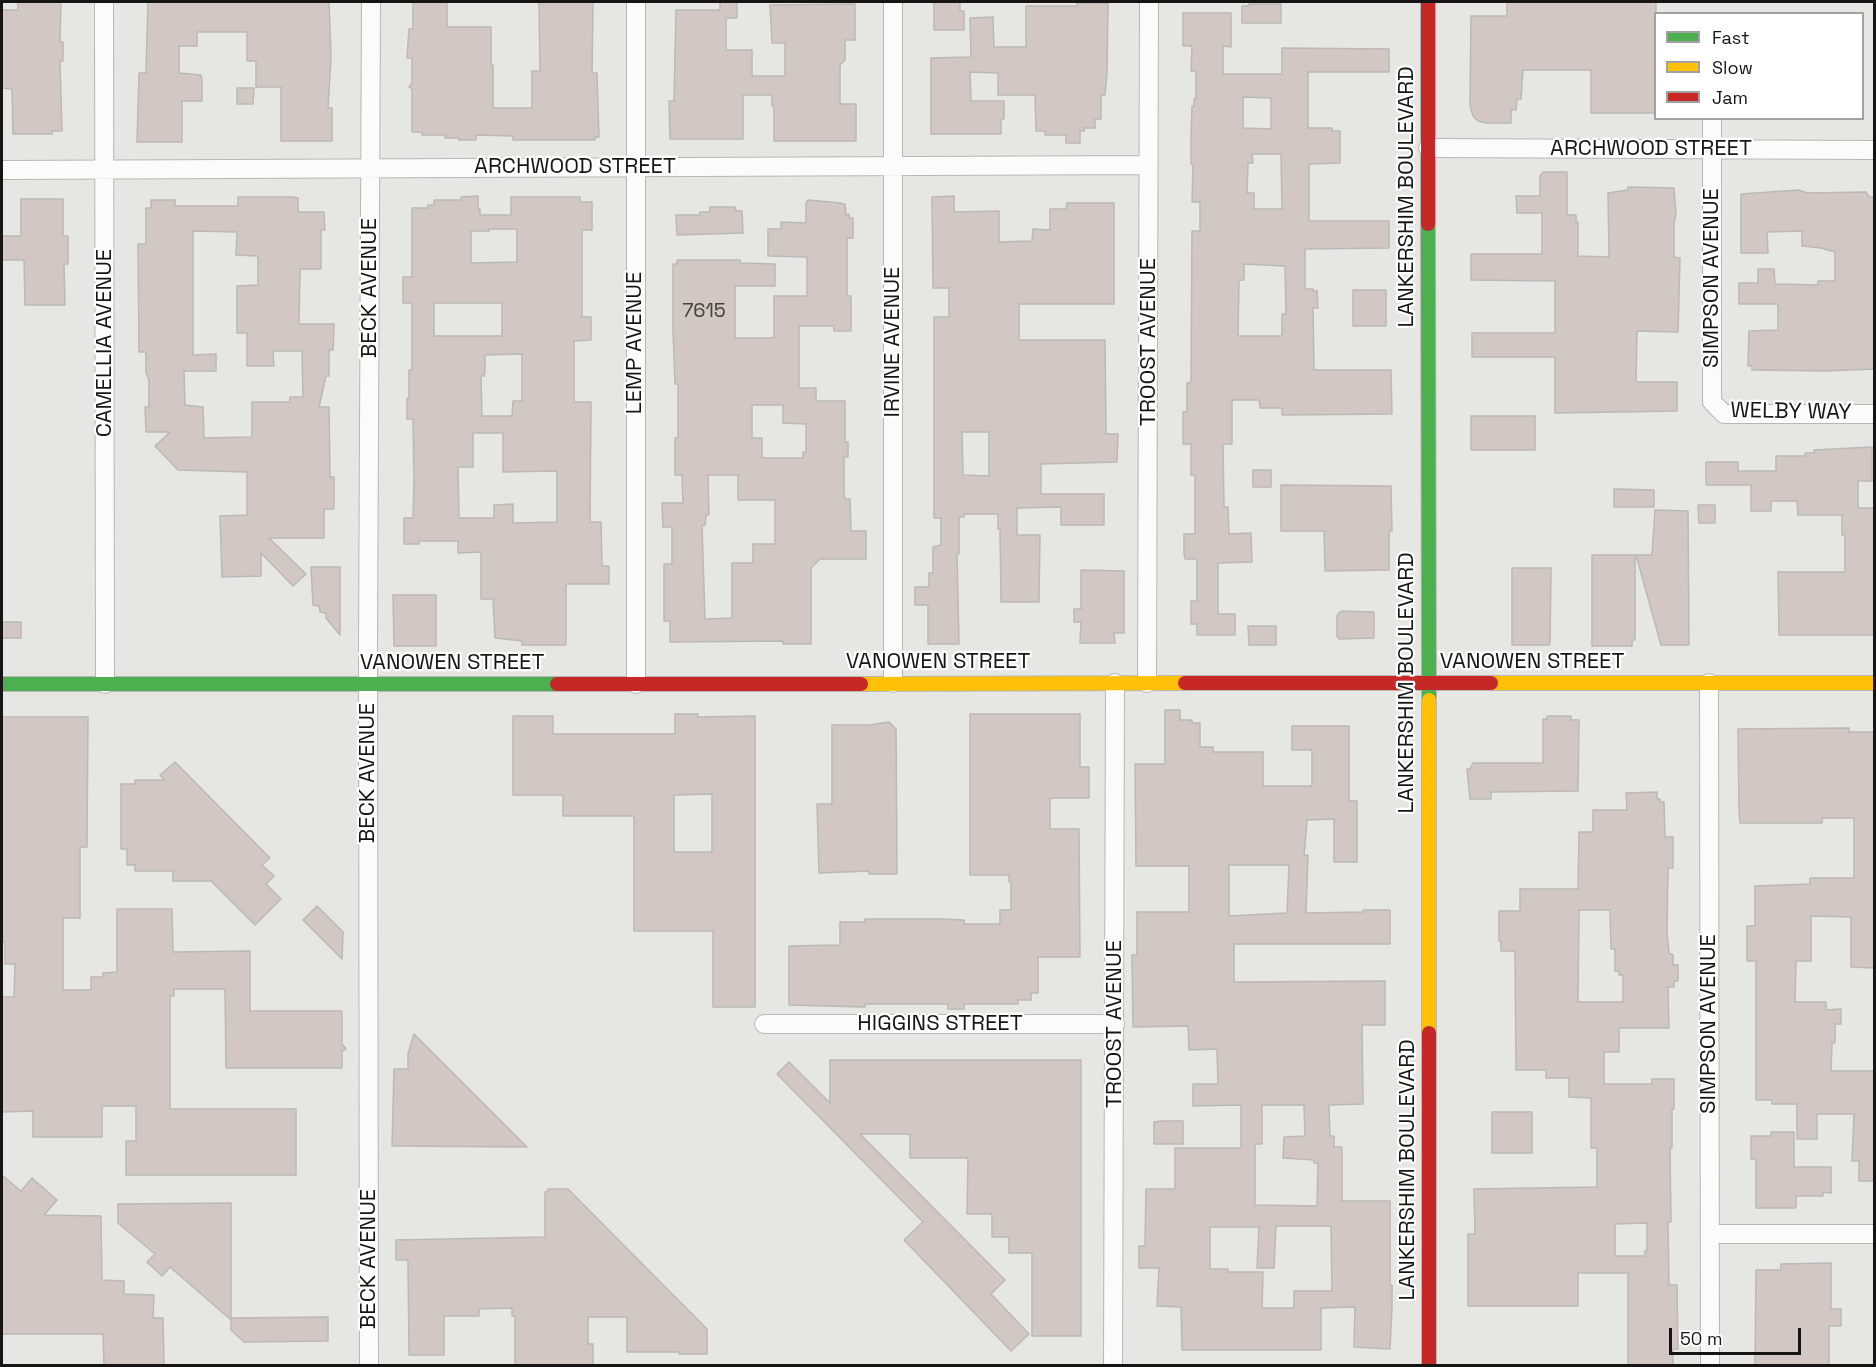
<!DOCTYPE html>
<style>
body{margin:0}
#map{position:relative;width:1876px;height:1367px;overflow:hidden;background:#e6e6e2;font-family:"Space Grotesk",sans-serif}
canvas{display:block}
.frame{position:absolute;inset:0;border:3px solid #161513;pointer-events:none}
.legend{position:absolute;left:1654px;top:12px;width:210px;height:108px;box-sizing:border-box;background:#fff;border:2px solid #a2a1a1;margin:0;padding:8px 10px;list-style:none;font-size:18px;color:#161513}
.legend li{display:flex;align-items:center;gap:12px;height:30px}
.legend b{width:30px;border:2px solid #a2a1a1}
.scale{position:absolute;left:1669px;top:1328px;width:132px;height:27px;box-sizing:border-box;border:3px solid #161513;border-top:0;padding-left:8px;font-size:18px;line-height:21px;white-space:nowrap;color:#161513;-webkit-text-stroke:4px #fff;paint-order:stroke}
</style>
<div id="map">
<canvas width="1876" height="1367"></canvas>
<div class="frame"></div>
<ul class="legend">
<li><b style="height:8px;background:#4caf50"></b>Fast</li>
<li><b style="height:8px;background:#ffc107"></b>Slow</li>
<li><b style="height:8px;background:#c62828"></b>Jam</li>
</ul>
<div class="scale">50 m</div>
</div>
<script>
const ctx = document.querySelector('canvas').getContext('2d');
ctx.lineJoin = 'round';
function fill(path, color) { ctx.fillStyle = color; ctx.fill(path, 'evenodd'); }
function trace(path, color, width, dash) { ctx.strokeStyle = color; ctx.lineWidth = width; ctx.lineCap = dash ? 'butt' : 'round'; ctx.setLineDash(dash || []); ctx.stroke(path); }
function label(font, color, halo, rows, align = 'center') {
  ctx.font = font + ' "Space Grotesk",sans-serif'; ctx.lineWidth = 4.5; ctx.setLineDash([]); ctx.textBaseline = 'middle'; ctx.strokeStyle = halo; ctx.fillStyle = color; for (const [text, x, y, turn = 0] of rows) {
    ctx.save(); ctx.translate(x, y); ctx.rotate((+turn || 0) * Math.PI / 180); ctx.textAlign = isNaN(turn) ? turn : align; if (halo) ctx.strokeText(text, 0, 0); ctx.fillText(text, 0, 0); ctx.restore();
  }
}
const building = new Path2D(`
 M18,2H61L60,42H63V61H60L62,131H52V134H13L12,89L2,88V10H18Z
 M148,2H329L331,57L328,108H332V141H281V87H256V61H247V32H197V46H179V73L201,75L202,80V101H182V142H137L139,73H146Z
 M413,2H447V27H491V65H493V108H532V71H540L539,2H593L592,73H597L599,137H595V140H513V136L476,135V140H459V138H445V135H422V132H412V89L409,87L412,83V58H407L409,29H413Z
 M720,2H737V18H726V50H752V76H785V43H772L770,5L855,4V40H845V60L840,65V104H856V141H774V106H772V95H743V139H670L669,101H674L676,10H720Z
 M934,2H960V11H964V30H934Z
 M1507,2H1656V113H1591V70H1523L1521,99H1517L1516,110H1511V123H1485L1478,121L1473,116L1470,106L1471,16H1507Z
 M1077,3H1108L1107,74L1105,95H1101V119H1095V128H1084V131H1080V143H1066V135H1045V131H1036L1035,95H998V73L970,72L971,101H1004V119H1001V134H931V58L971,57L970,18L993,17L994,47H1026V6H1077Z
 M1249,4H1281V23H1242V6H1249Z
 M1183,13H1231V47L1223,46V74H1282V48L1389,49V72H1308V128H1332V131H1340V163L1309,164V221H1389V248L1305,249V289H1313V291H1317L1318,308H1313L1314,370H1391L1392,414L1282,415V408H1260L1259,400H1232V444H1223L1224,507H1228L1229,534L1251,533L1252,562L1218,563V614H1235V635H1197V624H1191V601H1197V561L1196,559H1185L1184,553V534H1195V475H1191V444H1183V412H1187V383L1191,382L1192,231H1200V202H1192L1193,164H1191V136L1192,106H1194V99H1196V71H1191L1192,46H1183ZM1243,97L1271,98V129L1243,128ZM1252,154H1281L1282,209H1254V193H1247L1248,163H1253ZM1244,264L1285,266L1286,314H1282V336H1238L1239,280H1244Z
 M237,88H254L253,104H237Z
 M1543,172H1567V215H1576V222H1578V256L1609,257L1608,193L1628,190V187L1674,188L1676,215L1674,222V257L1680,258L1678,332L1637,331L1636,382H1677V411L1555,413V357H1472V333H1555V281L1471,280V254H1542V213H1517L1516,196H1540V176Z
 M1799,190L1807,193L1866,192L1869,197H1875V369L1826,371L1752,370V366H1748L1749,331L1778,330V304H1739V283H1758V269H1774L1775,284L1818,285V281H1835V252L1821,248L1802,246V231L1767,232L1768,253H1741V194Z
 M478,196V209H480V215H511V197H580V202H592V230H582V317H591V340L574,341V402H591L590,522H601L602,566H609V584H566V645H522V641L495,638L493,599H481V552L458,553V541H419V544H404V518H413L414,481L413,419H407V398H409V370H412V303H403V277H412V208H428V205H434V200H461V197ZM489,229H517V262L471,263V231H489ZM434,303H502V336H434ZM522,354V401H513L512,416H482L481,376H484L485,372V355ZM473,433H503V472L557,471V522L513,523V504L494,505V518H459L458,467H473Z
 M954,196V212L999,211V242L1032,241L1033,229L1050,230V209H1066L1067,203H1114V304H1019V340H1105L1106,434H1118L1117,462L1041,464V494H1104V525H1061V507L1017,508V535H1040L1039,602H1001L1000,529H998V514H964V517H959V554H957L959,644H928V605H915V587H929V573H933V547L941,545V518H934V317H949V288H933L932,197ZM962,432H989V476L963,475Z
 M238,197H293L298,198V212H324L325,230H321V269H300L299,324H334L333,350H329V376H326L319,407H329L330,477H334V509H324V538H269L306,574L293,586L261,553V576L222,577L220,516L247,515V472L178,470L155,446L170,432H146L145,407H149V380L146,373V352H139L138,244H146V208H151V200H175V206H238ZM193,231L237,232L236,255L258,256V285L237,286V333H247V366H274L273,351H302L303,397H290V402H252V437L204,438L203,407L185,405L184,371H216V354L193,355Z
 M21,199H63V236H68V264H64L65,305H25L24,260H2V236H21Z
 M808,200L841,203V204H845L846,215L849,214V218H853V238H847V296H851V331H834V326H799V388H816V401H845V442H848V457H844V493L845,499H850L851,531H866V559H820L811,568V644H783V641L670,642V621H664V564H672V527H663L662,503H683L682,475H675V438H678V384H675L673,330V264H677V260H740V263L775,264V286H735V338H774V296H807V257L768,256V229H781V222L806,223V203ZM752,405H783V423L806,424V452H803V458H762V438H752ZM708,475H738V500H775V544H753V563H732V618L705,619L702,526L705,525L706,515H709Z
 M710,207H735L736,211H742L743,233L677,235L676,215H700V212H710Z
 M1353,290H1386V326H1353Z
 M1471,416H1535V450H1471Z
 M1872,447V481H1858V508H1875V635H1779L1778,572H1845V535H1842V515H1798L1797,501H1771V511H1751V485H1706V462H1738V471H1776V456H1805V453H1814V450Z
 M1253,470H1271V487H1253Z
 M1281,485L1391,486L1392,531H1389V570L1325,571L1324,531H1281Z
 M1614,489L1654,490V507H1614Z
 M1698,505H1715V523H1699Z
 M1655,510L1688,511L1689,645H1661L1636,555H1652Z
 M1592,555H1635V640H1632V646H1592Z
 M311,567H340V635L326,618V613L320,612L319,606L313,605Z
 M1512,568H1551L1550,644L1549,645H1512Z
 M1081,570L1124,571V633H1114L1115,643H1080L1081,622H1074V609H1081Z
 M393,595H436V646H394Z
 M1342,611L1374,612V638L1339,639L1337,636V616L1339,613Z
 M2,622H21V638H2Z
 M1248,626H1276V645H1249Z
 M1165,710H1180V720H1192V723H1200V747H1213V752H1263V786H1312V750H1292V726H1349V801H1357V862H1334V819L1307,820L1304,856L1308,855L1306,913L1363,912V910H1390V944H1234V982L1385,981V1025H1362L1363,1104L1329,1105L1330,1136H1334V1147H1342V1201H1390V1285H1392V1307L1390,1349L1354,1347L1355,1307L1321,1308V1350H1182L1181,1307L1157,1306L1159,1268H1139V1246H1145L1146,1189H1175V1148H1241V1105L1193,1106V1084H1218L1217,1049L1189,1050L1188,1026L1133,1027L1132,955H1137V912H1189V866H1136L1135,764H1165ZM1229,865H1289L1287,913L1229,916ZM1262,1105H1304L1305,1136L1284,1137L1283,1158L1314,1160V1163H1318L1317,1206L1255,1205V1144H1262ZM1276,1226H1331L1332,1291H1294V1308H1262L1263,1272H1228V1269H1210V1227H1259L1257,1268H1274Z
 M675,714H698V717L755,716V1007H713V931H634V816H563V795H513V716H553V734H675ZM712,794V852H674V795Z
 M970,714H1080V767H1089V798H1050V829H1079L1080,957H1038V993H1031V1000H1018V1004H964V1009H948V1004H865V1007L789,1005V946L840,945V922H865V919H941L964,920V924H1000V910H1011V882H1009V875H970Z
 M1547,716H1571V720H1579L1578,791L1491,792V799H1470L1467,769H1470L1473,763H1543V719H1547Z
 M2,717H88L87,847H80V918H63V990H91V977H103V973L117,972V909H172L173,952L250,951V1011H342V1044L346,1049L342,1051V1068H226L225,989H174V996H170V1109H296V1175H126V1141H136V1106H102V1137H33V1111L2,1112V997H14L15,964H5V942H2Z
 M889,722L896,729L897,874H869V871L819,873L817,804H832V725H869Z
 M1849,728V732H1875V968L1851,967V917L1811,916V961H1796L1795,1002H1826V1010L1841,1009V1024H1835V1043H1832L1831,1071H1875V1181H1859V1161H1852L1854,1114H1817V1139H1797V1104H1772V1100H1756V961H1747V926H1755V886L1810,884V878H1854V818H1822V823H1740L1739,811L1738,729Z
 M175,762L270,858L262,865L274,876L266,884L281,899L255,925L211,881H173V871H135V865H127V849H121V784H135V780H165L160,775Z
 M1657,792V799H1660V802H1664L1665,837H1673V868H1668L1667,931L1669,953L1673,955V965H1678V981H1674V987H1668L1669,1028H1619V1052H1604V1084H1652V1079H1674V1109H1672V1148H1670L1671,1222H1668L1669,1285H1677L1678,1349H1673V1365H1628V1273H1578V1306H1468V1234H1475L1474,1189L1597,1187V1148H1591V1098L1569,1097V1078H1546V1070H1516L1515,951H1501V941H1499V911H1520V889H1578L1579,832H1593V810H1627L1626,793ZM1579,910H1610L1611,949H1615V971H1619V975H1623V1002H1578ZM1647,1223V1251H1645V1256H1615V1224Z
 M317,906L343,932L342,959L303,920Z
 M414,1034L527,1147L392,1146L394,1069H408V1054Z
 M830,1060H1081V1336H1032V1253H1009V1237H992V1214H967L968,1158H910V1134H860L1005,1280L991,1294L1029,1334L1011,1351L904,1240L923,1222L777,1074L789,1062L830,1103Z
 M1492,1112H1532V1153H1492Z
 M1161,1121H1183V1144H1154V1122Z
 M1771,1132H1794V1167H1831V1193L1823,1192V1196H1796V1207L1794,1208H1756V1159H1751V1136H1771Z
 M2,1175L21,1191L32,1178L57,1200L44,1215L101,1216L102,1280L124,1281V1294L154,1295L153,1318H163L164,1365H104L103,1334H2Z
 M548,1189H568L707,1329V1354H679V1352H627V1317H588V1344H593V1365H515V1316H512V1308L479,1309V1316H444V1355H409L408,1260H396V1240L545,1237V1192H548Z
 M231,1203V1320L170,1267L162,1276L147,1262L155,1254L118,1223V1204Z
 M1831,1263V1309H1841V1326H1829V1365H1755L1756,1270H1781V1264Z
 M328,1317V1341L244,1342L231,1330V1318Z`);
fill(building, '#d2c7c2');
trace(building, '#bbb9b7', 1.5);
const street = new Path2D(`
 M104,2L105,684
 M636,2V684
 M893,2V683
 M1712,118V402L1724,414H1874
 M1428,148L1874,150
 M2,170L1149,165
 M1147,683L1149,2
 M1709,683L1710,1366
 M764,1024H1115
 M1710,1234H1874
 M369,1366L368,646L371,2
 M1113,1366L1115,683`);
const fast = new Path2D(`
 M1428,224L1429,700
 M2,684H557`);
const slow = new Path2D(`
 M1491,683H1874
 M861,684L1185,683
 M1429,700V1033`);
const jam = new Path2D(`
 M1428,2V224
 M1185,683H1491
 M557,684H861
 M1429,1033V1366`);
trace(street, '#b7b7b4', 20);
trace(fast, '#b7b7b4', 16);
trace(slow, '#b7b7b4', 16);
trace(jam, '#b7b7b4', 16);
trace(street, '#fbfbfb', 18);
trace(fast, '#4caf50', 14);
trace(slow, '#ffc107', 14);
trace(jam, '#c62828', 14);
label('20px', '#45423f', null, [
 ["7615",704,312]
]);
label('22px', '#161513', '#fff', [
 ["ARCHWOOD STREET",1651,149],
 ["ARCHWOOD STREET",575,167],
 ["LANKERSHIM BOULEVARD",1407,197,-90],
 ["SIMPSON AVENUE",1712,278,-90],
 ["BECK AVENUE",370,288,-90],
 ["IRVINE AVENUE",893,342,-90],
 ["TROOST AVENUE",1149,342,-90],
 ["CAMELLIA AVENUE",105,343,-90],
 ["LEMP AVENUE",635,343,-90],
 ["WELBY WAY",1791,412,1],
 ["VANOWEN STREET",938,662],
 ["VANOWEN STREET",1532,662],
 ["VANOWEN STREET",452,663],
 ["LANKERSHIM BOULEVARD",1407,683,-90],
 ["BECK AVENUE",368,773,-90],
 ["HIGGINS STREET",940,1024],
 ["TROOST AVENUE",1115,1024,-90],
 ["SIMPSON AVENUE",1709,1024,-90],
 ["LANKERSHIM BOULEVARD",1408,1170,-90],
 ["BECK AVENUE",369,1259,-90]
]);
</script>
